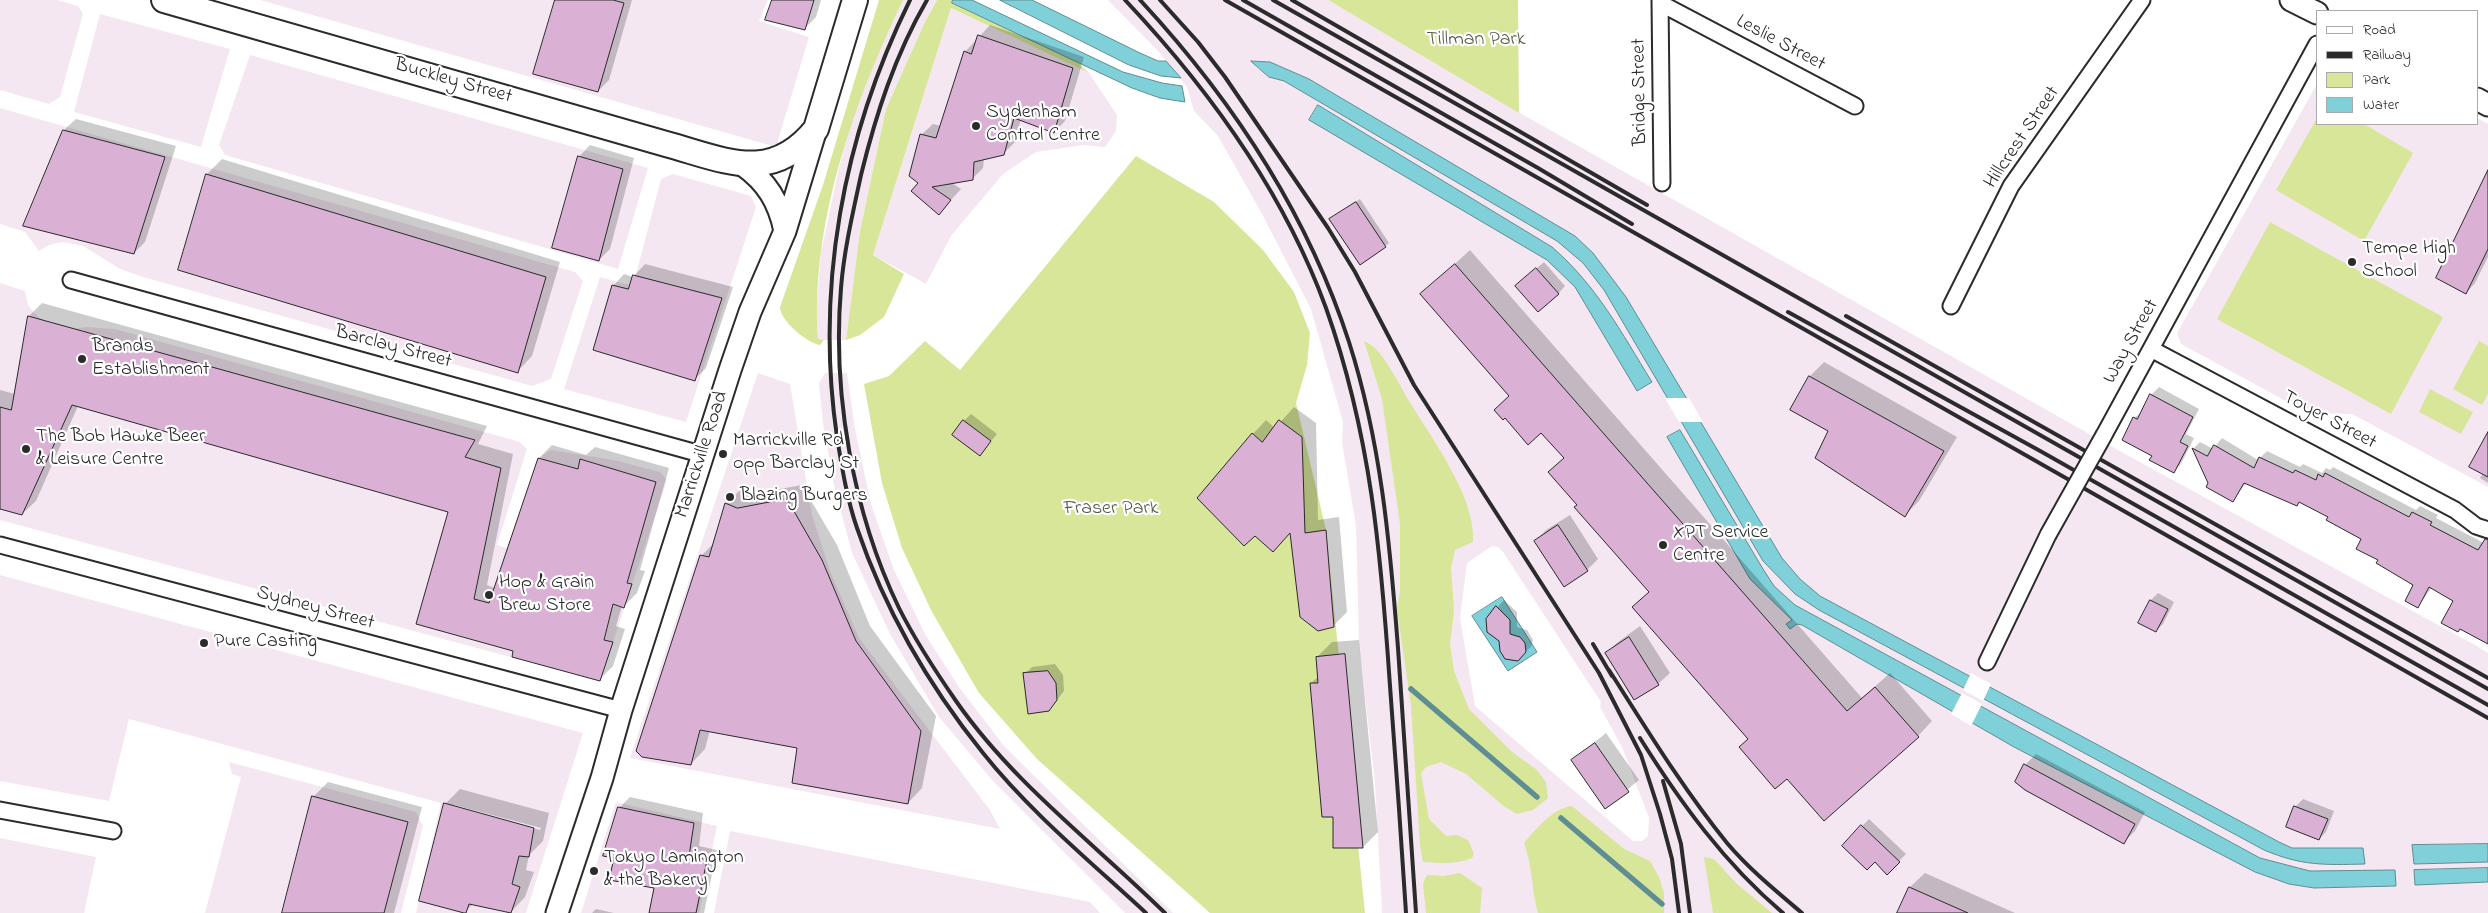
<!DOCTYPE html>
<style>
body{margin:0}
#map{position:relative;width:2488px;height:913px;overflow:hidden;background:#fff;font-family:"Indie Flower",sans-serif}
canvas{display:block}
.legend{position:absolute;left:2316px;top:10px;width:162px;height:115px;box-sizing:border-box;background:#fff;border:1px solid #aaa;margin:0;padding:6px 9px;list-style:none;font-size:15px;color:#2b2b2b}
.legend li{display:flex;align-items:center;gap:10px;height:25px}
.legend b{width:25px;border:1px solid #aaa}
</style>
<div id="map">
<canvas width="2488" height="913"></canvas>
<ul class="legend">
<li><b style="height:6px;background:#fff"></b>Road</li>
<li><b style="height:6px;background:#2b2b2b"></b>Railway</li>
<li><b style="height:14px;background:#d8e699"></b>Park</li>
<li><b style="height:14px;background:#80d0da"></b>Water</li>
</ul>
</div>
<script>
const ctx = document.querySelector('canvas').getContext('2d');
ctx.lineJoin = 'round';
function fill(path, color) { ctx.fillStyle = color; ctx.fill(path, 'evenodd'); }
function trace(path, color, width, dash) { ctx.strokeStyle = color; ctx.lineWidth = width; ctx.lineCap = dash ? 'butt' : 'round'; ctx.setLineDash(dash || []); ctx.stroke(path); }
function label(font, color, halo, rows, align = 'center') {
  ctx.font = font + ' "Indie Flower",sans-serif'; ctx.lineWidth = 4.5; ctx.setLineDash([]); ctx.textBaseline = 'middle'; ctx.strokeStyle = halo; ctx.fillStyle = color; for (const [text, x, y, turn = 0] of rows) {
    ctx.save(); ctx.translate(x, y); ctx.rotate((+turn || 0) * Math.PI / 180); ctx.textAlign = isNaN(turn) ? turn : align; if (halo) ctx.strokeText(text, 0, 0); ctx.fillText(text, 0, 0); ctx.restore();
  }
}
fill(new Path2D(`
 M0,0H57L78,6L83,14L60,97L49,104L0,90Z
 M260,0H768L759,21L809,37L776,147Z
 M903,0H937L924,24L886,109L860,231L846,340H818L816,312L821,253L838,172L850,126L883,41Z
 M1108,0H1328L1527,117L2116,449L2475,645L2488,653V913H1382L1375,783L1359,645L1356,526L1342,442L1343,422L1311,309L1262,214L1218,136L1194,111L1187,87L1159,52ZM1492,546L1498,547L1503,552L1601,702L1600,707L1622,747L1649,818L1648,836L1642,841H1633L1475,706L1460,618L1467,563Z
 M951,8L1089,73L1117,115L1116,131L1105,147L1083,145L1036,152L1003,174L951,236L926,284L873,255Z
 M100,14L230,49L201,147L74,112Z
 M250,55L648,168L618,269L225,155L219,145Z
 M2317,84V124H2477V118L2488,124V487L2352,414L2308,413L2181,344L2177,333Z
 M0,108L575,272L583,281L551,379L532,386L143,277L120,269L83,246L63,242L49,245L39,251L25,232L0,224Z
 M673,174L751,196L756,207L686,422L564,389L600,277L633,286L661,179Z
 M0,283L25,291L28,305L35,314L47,325L60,330L87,327L115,329L520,442L527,449L497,545L514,550L543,455L551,450L614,460L660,472L667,480L600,681L0,520Z
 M758,373L790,384L812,515L830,571L859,638L990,810L1000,829L630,758Z
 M825,373H847L855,429L871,504L894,570L925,634L959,687L1004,746L1173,913H1125L992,780L939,717L890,634L852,553L834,485L823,424L819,383Z
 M0,575L583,733L526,913H416L441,803L129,719L109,801L0,781Z
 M229,762L416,812L423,826L401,913H205L241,777L232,774Z
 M616,802L717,826L699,913H581Z
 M730,831L1090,902L1100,913H714Z
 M0,838L96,857L84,913H0Z`), '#f4e7f2');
fill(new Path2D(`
 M879,0H903C854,102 810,225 818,339L824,340L820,345C807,343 780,321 780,307L823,185Z
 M937,0H953L952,3L1075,60L1089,73L951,8L873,255L904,274L884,317L860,335L846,340L860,231L886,109L924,24Z
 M1328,0H1518L1519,113Z
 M2317,118V124H2364L2413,153L2364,241L2276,190Z
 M1136,156L1214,202L1263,250L1294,292L1310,333L1307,365L1296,403L1326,530L1365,913H1210L1037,759L979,693L932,612L902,548L882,483L864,384L889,376L925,341L960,370Z
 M2270,222L2443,317L2391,414L2217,319Z
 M1364,341C1383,348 1399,385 1409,401C1432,439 1476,497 1473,542L1455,550L1451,568L1454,611L1450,644L1454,671L1469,709L1512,752L1537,770L1546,782L1548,798L1533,810L1517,814L1505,807L1466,774L1441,762L1426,767L1421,773L1429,819L1446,836L1457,835L1468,840L1474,854L1472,858C1455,865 1441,863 1423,862L1420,845L1411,706L1397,609L1400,591V524L1382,399Z
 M2479,341L2488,346V394L2482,405L2453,389Z
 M2430,389L2473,412L2461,434L2419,412Z
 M1572,806L1624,849L1650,861L1659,877L1664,893V913H1538C1531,888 1533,867 1524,843C1535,830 1553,808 1572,806Z
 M1704,857L1714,859L1737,884L1772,913H1713Z
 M1460,873L1482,888L1480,913H1426L1423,884L1427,875L1444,876Z`), '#d8e699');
const water = new Path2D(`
 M953,0H972L1123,72L1162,83L1182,86L1185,102L1160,98L1132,88L952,3Z
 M1000,0H1032L1140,53L1158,61H1166L1181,78L1161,76L1129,65Z
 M1251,61L1270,62L1309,79L1575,236L1593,253L1626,297L1782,558L1800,579L1820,596L2279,842L2292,848H2363L2365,864C2324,865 2302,866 2264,850L1819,610L1795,594L1763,561L1604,290L1583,263L1557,241L1284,81L1269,77Z
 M1318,105L1552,247C1597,286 1621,332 1652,382L1637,391L1575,287L1547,260L1309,120Z
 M1680,430L1763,569L1774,586L1795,605L2260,858L2310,871L2395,870L2396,886L2314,888L2289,884L2255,872L2014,747L1802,625L1797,624L1790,629L1786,624L1792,620L1750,579L1667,437Z
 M1502,597L1537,652L1508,671L1472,616Z
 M2488,844V862L2414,864L2412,845Z
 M2488,868V882L2415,885L2414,870Z`);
fill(water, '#80d0da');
trace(water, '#5e8e94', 1);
fill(new Path2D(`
 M1665,398H1689L1703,422H1679Z
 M1971,673L1991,684L1983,701L1963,690Z
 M1962,693L1982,704L1971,726L1951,714Z`), '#fff');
fill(new Path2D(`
 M556,0H632L609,80L598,91Z
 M774,0H821L816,17L805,28Z
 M990,25L1084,57L1065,121L1054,132L1021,119L1015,142L1003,154L984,159L983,168L972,179L952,183L961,189L939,213L920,183L921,135L933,124L941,126L965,52Z
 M76,119L176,146L145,242L134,253L64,130Z
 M590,145L634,158L610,249L599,260L579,157Z
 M222,159L560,262L532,356L518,371L179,269L207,174Z
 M2488,175V257L2475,283L2466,293Z
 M1360,199L1389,243L1360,264L1334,216Z
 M1470,250L1862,698L1890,673L1932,721L1918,736L1788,777L1749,738L1634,607L1650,591L1579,505L1565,458L1422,294Z
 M1544,262L1565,286L1558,294L1524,279Z
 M645,264L733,287L706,368L695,379L613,286L624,274L633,277Z
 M42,303L487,426L478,444L513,454L487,585L495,588L539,458L552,445L586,455L595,447L669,468L640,570L645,571L637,593L624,606H622L616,626L625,629L613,666L600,679L515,650L417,623L449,511L78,406L36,501L22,514L0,508V390L15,394L29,316Z
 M1824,362L1957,437L1919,501L1905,515L1830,431L1792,409L1810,376Z
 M2159,387L2199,409L2186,434L2194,438L2181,464L2174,471L2153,455L2134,418L2143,411L2151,395Z
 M1294,407L1316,423L1318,520L1339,517L1347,612L1333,626L1291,532L1253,434L1266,420L1275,428Z
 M971,414L997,434L980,454L964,421Z
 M2488,435V483L2480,478L2483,473Z
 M2222,438L2258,460L2267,451L2300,467L2303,464L2322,473L2326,468L2330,470L2333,467L2416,510L2420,506L2438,515L2436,518L2486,544L2488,542V643L2455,601L2432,587L2418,607L2415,585L2379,559L2363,538L2329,516L2300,501L2296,505L2246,483L2233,500L2209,483L2194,448L2200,442L2213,449Z
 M802,485L837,545L870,626L936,716L922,788L908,803L799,747L710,730L705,749L691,764L701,556L715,542L726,504L741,489L753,494Z
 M1570,515L1598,559L1587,570L1535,541L1546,530Z
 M2158,593L2174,602L2163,624L2156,631L2151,600Z
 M1504,600L1517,612V627L1527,630L1533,640L1531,647L1513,661L1506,658L1501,640L1491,634L1486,627L1487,619Z
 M1640,626L1670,673L1658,684L1634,699L1606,653L1618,642Z
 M1359,640L1378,832L1363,847L1334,815L1311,683L1319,676L1317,657L1332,642Z
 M1055,664L1063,675L1064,691L1049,710L1025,674L1032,667Z
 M1606,733L1639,780L1606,807L1572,760Z
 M2036,754L2145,812L2135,831L2124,842L2025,765Z
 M328,782L422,807L394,913H283L313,797Z
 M460,789L549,813L543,841L529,855L526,870L534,872L525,897L511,912L474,903L465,912L445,804ZM454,805L541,828L540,830L454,807Z
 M630,797L703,813L699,846L717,850L704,913H651L656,887L616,857L619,808Z
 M2303,799L2334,811L2326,832L2319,839L2288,827L2295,807Z
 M1869,819L1906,854L1887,873L1875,861L1843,846Z
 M1925,873L2015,913H1899L1910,887Z
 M596,909L614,913H592Z`), '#0003');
trace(new Path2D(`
 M1411,689L1537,797
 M1561,818L1662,904`), '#5e8e94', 5.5);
const building = new Path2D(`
 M555,0H613L624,3L598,92L533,74Z
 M772,0H814L805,30L765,20Z
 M978,35L1073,68L1054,133L1014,118L1004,155L974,162L973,180L932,187L951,200L939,215L911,191L918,183L909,176L920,134L936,138L964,51L971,54Z
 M63,130L165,157L134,254L23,226Z
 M578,156L623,169L599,261L552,248Z
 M2488,170V249L2466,294L2436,278Z
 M206,174L546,277L518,373L178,270Z
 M1356,202L1386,247L1360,265L1329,219Z
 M1455,264L1847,711L1875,687L1919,737L1824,821L1787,779L1775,789L1739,747L1748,739L1632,607L1649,592L1574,507L1577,505L1548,472L1564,458L1541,433L1528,445L1505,418L1503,420L1494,410L1509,396L1420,294Z
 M1536,268L1559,294L1538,312L1515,286Z
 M633,275L722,298L695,381L593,350L612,285L628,289Z
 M28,316L475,440L465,457L501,468L474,599L489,603L538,458L578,469L580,459L656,482L627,583L632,584L624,608L613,604L604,640L613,642L600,681L512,657L513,651L416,624L448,512L72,405L22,515L0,509V407L11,410Z
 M1809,376L1944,451L1905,517L1815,458L1828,431L1790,410Z
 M2150,394L2193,417L2180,442L2188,446L2174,473L2149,460L2152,456L2122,440L2133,417L2137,419Z
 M963,420L991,441L980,456L952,435Z
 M1279,420L1302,437L1305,533L1326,530L1334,627L1318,631L1300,617L1290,533L1273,552L1255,536L1244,546L1197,498L1252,433L1262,442Z
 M2488,432V477L2469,467Z
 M2214,445L2254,468L2259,457L2293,473L2295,470L2316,480L2318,474L2323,477L2325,473L2409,517L2412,512L2432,522L2430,525L2478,550L2485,539H2488V644L2460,629L2458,632L2441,623L2453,601L2429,587L2418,608L2405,601L2413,585L2376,563L2378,560L2356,549L2361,539L2326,520L2328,517L2299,502L2297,506L2244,483L2233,502L2206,487L2208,483L2192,448L2207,456Z
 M787,499L822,560L856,641L921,731L908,804L792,783L797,748L700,730L691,765L642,757L636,751L700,555L709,557L725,503L737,508Z
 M1558,525L1588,571L1564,587L1534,541Z
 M2150,600L2168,609L2156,632L2138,623Z
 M1496,606L1510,620V634L1520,637L1525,643L1526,652L1518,661L1505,659L1500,651L1499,641L1487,632L1486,619Z
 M1629,637L1659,685L1634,700L1605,653Z
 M1345,654L1363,848H1333V817H1322L1310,683H1318L1316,657Z
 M1048,671L1056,683L1057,700L1049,711L1028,714L1023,673Z
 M1595,743L1629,792L1605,809L1571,760Z
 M2024,764L2135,824L2124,844L2025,790L2015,782Z
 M312,796L408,822L384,913H282Z
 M444,803L534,828L529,857L519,856L512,884L520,887L511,913L469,904L466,913H464L419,901Z
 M2294,806L2328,819L2319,840L2286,827Z
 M618,807L694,823L689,856L707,860L696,913H649L654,888L609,880L614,858L603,856Z
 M1861,825L1900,862L1887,875L1875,862L1867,870L1842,846Z
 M1909,887L1968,913H1897Z`);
fill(building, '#dbb0d5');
trace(building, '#2b2b2b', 1);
const street = new Path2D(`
 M1660,0L1662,183
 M1660,3L1855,106
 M71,280L704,455
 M1951,306L2011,186L2142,0
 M2151,349L2455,510L2476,526L2488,530
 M2104,435L2317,44
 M0,545L621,710
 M1987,662L2048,535
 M0,810L113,831`);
const secondary = new Path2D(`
 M2291,0L2317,13
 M2477,99L2488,105
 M743,165C767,182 779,202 785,231
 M557,913L602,778L621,710L730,370L750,312L785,231L816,129`);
const primary = new Path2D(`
 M164,0L666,144C725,160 771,185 816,129L855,0`);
trace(street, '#2b2b2b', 19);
trace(secondary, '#2b2b2b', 25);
trace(primary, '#2b2b2b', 28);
trace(street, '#fff', 15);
trace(secondary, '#fff', 21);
trace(primary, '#fff', 24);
trace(new Path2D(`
 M910,0C843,136 815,287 837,437C842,468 847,499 857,528C885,610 929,686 983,753C1030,812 1091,862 1146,913
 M927,0C895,55 876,114 861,175C853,212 844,250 841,288C832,393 853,513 899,608C915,640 936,672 956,701C1013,783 1095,844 1165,913
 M1125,0C1208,88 1284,193 1326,308C1371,435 1381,554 1390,686C1396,762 1401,837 1406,913
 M1140,0C1231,98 1307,213 1349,342C1381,442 1390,544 1398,648C1404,736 1410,825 1416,913
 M1160,0L1198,42L1225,77L1328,228L1355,272L1414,385L1599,673L1641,755L1660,814L1672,859L1679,913
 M1225,0L2488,718
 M1243,0L1538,168L1632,224
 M1273,0L2488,689
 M1292,0L1647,205
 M1788,312L2042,452L2488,705
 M1846,316L2488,678
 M1593,644L1612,676
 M1609,670C1646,728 1683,789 1727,843C1749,869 1776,891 1802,913
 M1640,738C1680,802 1725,864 1783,913
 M1663,781L1681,844L1690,913`), '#2b2b2b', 4);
const streetBridge = new Path2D(`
 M2048,535L2104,435`);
trace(streetBridge, '#2b2b2b', 19, []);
trace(streetBridge, '#fff', 15);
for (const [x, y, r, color] of [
 [976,126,5,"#2b2b2b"],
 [2352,262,5,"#2b2b2b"],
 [82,359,5,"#2b2b2b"],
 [26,449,5,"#2b2b2b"],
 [723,454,5,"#2b2b2b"],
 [730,497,5,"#2b2b2b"],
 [1663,545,5,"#2b2b2b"],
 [489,595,5,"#2b2b2b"],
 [204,643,5,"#2b2b2b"],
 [594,871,5,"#2b2b2b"]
]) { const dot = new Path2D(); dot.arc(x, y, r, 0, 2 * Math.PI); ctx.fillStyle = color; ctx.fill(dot); trace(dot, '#fff', 2); }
label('20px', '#565a46', '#fff', [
 ["Tillman Park",1476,41],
 ["Fraser Park",1111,510]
]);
label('20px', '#2b2b2b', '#fff', [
 ["Leslie Street",1780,44,28],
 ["Buckley Street",453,82,16],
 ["Bridge Street",1641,92,-91],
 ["Hillcrest Street",2023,138,-56],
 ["Way Street",2132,342,-61],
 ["Barclay Street",393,348,15],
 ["Toyer Street",2329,421,28],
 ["Marrickville Road",703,455,-72],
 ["Sydney Street",315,609,15]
]);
label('20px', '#2b2b2b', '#fff', [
 ["Sydenham",986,114],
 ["Control Centre",986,137],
 ["Tempe High",2362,250],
 ["School",2362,273],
 ["Brands",92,348],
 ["Establishment",92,371],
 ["The Bob Hawke Beer",36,438],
 ["& Leisure Centre",36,461],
 ["Marrickville Rd",733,442],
 ["opp Barclay St",733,465],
 ["Blazing Burgers",740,497],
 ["XPT Service",1673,534],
 ["Centre",1673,557],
 ["Hop & Grain",499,584],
 ["Brew Store",499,607],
 ["Pure Casting",214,643],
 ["Tokyo Lamington",604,859],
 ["& the Bakery",604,882]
], 'left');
</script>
